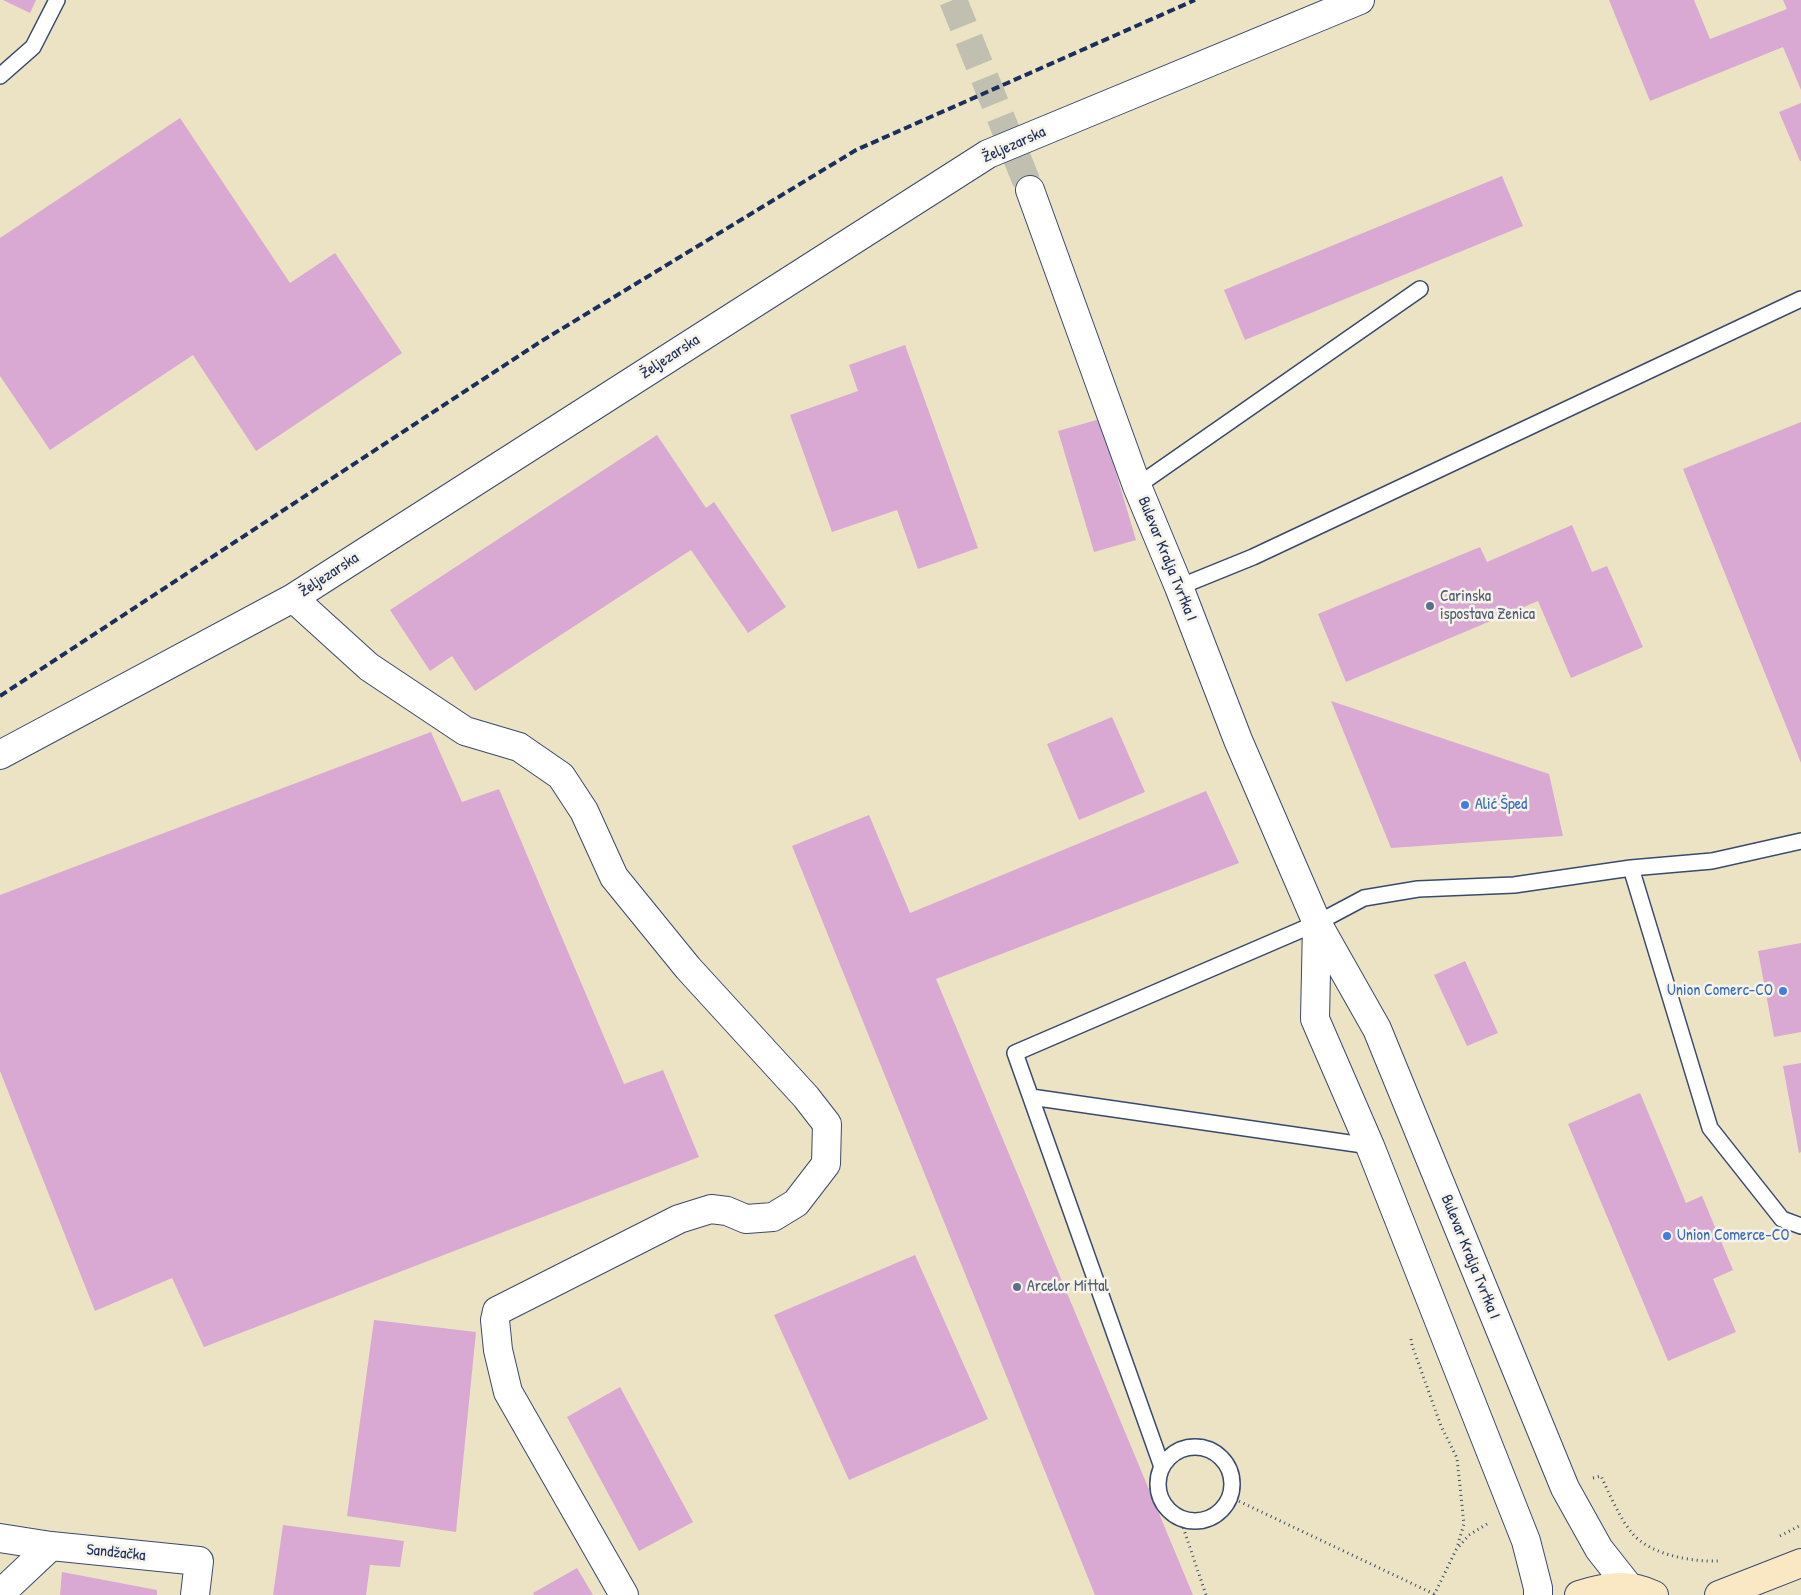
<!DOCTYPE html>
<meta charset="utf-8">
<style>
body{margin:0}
canvas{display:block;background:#ebe3c4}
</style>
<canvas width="1801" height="1595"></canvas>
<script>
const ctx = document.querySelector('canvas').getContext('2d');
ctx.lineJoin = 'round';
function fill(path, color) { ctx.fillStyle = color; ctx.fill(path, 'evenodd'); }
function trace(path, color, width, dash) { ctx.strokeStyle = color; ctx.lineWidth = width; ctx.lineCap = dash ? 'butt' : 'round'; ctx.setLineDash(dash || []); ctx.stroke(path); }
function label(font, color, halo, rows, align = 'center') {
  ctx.font = font + ' "Patrick Hand",sans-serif'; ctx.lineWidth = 5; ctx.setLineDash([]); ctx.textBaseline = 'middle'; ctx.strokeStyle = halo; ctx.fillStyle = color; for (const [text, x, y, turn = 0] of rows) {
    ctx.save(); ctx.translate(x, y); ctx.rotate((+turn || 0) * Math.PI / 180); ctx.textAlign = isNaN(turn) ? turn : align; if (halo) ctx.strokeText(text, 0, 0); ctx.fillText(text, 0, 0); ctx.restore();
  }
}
fill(new Path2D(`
 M3,0H36L30,13Z
 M1609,0H1694L1710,39L1787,9L1783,0H1801V90L1783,47L1650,101Z
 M1801,103V161H1800L1779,112Z
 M180,118L290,283L335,253L402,353L256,451L193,355L50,450L0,376V238Z
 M1502,176L1523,226L1245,340L1224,290Z
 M905,345L978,548L918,569L897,510L832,532L790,415L858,391L849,365Z
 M1100,419L1136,540L1094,552L1058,431Z
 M1801,422V763L1683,469Z
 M657,435L706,508L714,502L786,607L748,633L691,550L475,691L452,656L430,671L390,610Z
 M1572,525L1592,572L1607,566L1643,647L1571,678L1538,601L1346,682L1318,614L1480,547L1487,562Z
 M1331,701L1549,774L1563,836L1391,848Z
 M1112,717L1145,792L1079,820L1047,744Z
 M431,732L462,802L499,789L624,1084L663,1070L699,1157L204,1347L172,1278L95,1311L0,1071V895Z
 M1206,791L1239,863L936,979L1193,1595H1095L792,846L869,815L910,913Z
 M1801,943V1032L1774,1037L1758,951Z
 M1465,961L1498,1033L1467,1046L1434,975Z
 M1801,1063V1152L1799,1153L1783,1066Z
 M1640,1093L1686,1203L1702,1196L1733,1270L1713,1279L1736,1332L1668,1361L1568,1124Z
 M915,1255L988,1419L849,1480L774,1315Z
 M374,1320L476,1332L456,1532L347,1516Z
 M620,1387L693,1522L639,1551L567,1417Z
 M283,1525L404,1541L400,1567L370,1565L366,1595H273Z
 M577,1568L593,1595H534L533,1593Z
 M62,1572L157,1590V1595H60Z`), '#d9a9d4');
trace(new Path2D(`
 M953,0L1030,190`), '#c1bfb0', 28, [28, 14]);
const service = new Path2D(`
 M0,76L33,47L57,0
 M1137,486L1420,289
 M1179,587L1253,557L1801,299
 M1631,868L1710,1128L1782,1219L1801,1226
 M1031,1097L1370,1146
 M1158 1484a37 37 0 1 1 74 0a37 37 0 1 1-74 0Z
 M1162,1467L1015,1053L1317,923L1364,898L1418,889L1514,885L1631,868L1712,861L1801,841`);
const minor = new Path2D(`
 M1030,190L1137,486L1179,587L1238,740L1317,923L1377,1029L1565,1488L1599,1549L1629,1587
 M293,598L369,667L465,731L519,747L561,776L584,811L614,877L688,968L806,1097L827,1124L826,1164L796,1203L773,1217L746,1219L727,1211L711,1209L679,1219L497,1311L495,1320L498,1350L508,1392L624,1595
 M0,755L293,598L988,154L1360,0
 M1317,924L1315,1019L1370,1146L1526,1541L1538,1588V1595
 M0,1538L51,1546L199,1561L195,1595
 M0,1594L51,1546`);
const secondary = new Path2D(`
 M1579,1595C1606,1586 1628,1583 1654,1595
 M1719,1595L1801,1563`);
trace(service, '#3a4a6d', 18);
trace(minor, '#3a4a6d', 30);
trace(secondary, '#3a4a6d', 30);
trace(new Path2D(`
 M1411,1339L1412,1345L1441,1426L1457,1458L1464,1524L1457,1547
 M1593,1478L1601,1476C1610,1495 1619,1517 1632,1533C1650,1555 1692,1562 1718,1561
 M1230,1497L1434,1594
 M1180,1518L1206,1595
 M1780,1536L1801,1525
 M1434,1595L1456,1550L1469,1535L1487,1524`), '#3a4a6d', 3, [1, 4]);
trace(service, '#fff', 15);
trace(minor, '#fff', 28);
trace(secondary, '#fae7c3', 28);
trace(new Path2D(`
 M0,696L540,342L856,150L1195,0`), '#1b2f5e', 4, [8, 4]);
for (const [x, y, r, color] of [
 [1430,606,5,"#5c6f8a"],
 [1465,805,5,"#3f7fe0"],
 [1783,991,5,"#3f7fe0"],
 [1667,1236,5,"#3f7fe0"],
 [1017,1287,5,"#5c6f8a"]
]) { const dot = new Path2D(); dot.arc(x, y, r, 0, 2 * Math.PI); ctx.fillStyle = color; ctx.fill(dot); trace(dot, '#f7f3e8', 2); }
label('16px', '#1b2f5e', '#f7f3e8', [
 ["Željezarska",1014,145,-24],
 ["Željezarska",670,357,-33],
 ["Bulevar Kralja Tvrtka I",1167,559,68],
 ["Željezarska",329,575,-33],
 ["Bulevar Kralja Tvrtka I",1470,1257,68],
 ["Sandžačka",116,1553,6]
]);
label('16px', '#4e5e75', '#f7f3e8', [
 ["Carinska",1440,597],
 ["ispostava Zenica",1440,615],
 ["Arcelor Mittal",1027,1287]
], 'left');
label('16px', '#366cbe', '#f7f3e8', [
 ["Alić Šped",1475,805],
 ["Union Comerc-CO",1773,991,"right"],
 ["Union Comerce-CO",1677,1236]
], 'left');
</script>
